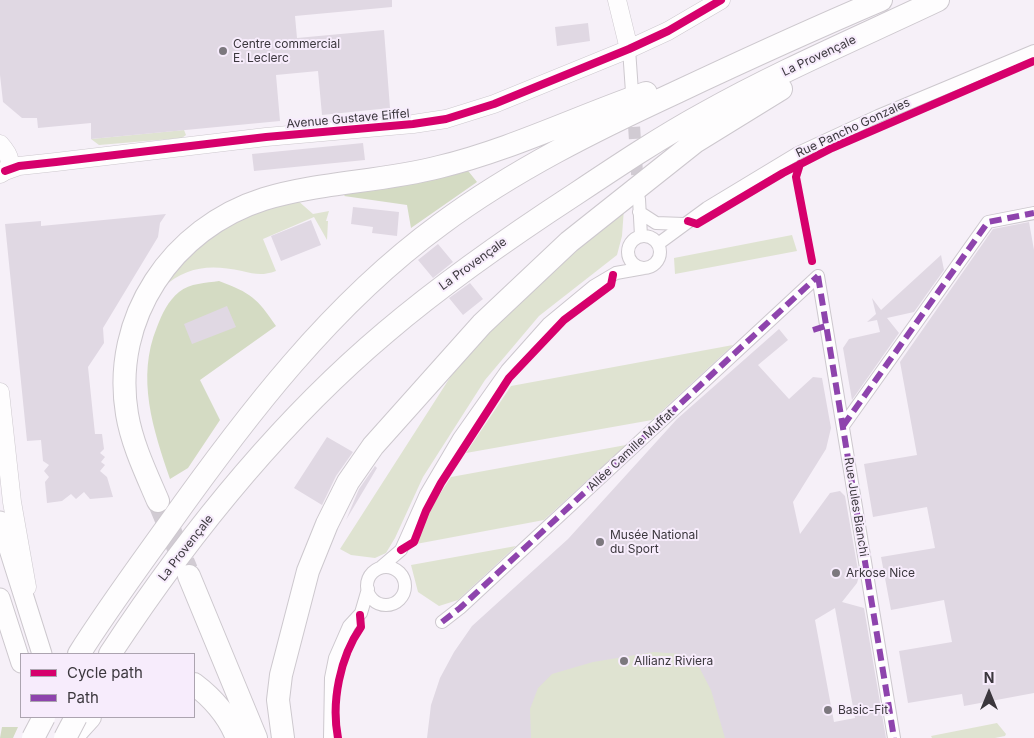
<!DOCTYPE html>
<meta charset="utf-8">
<style>
body{margin:0}
#map{position:relative;width:1034px;height:738px;overflow:hidden;background:#f6f0f8;font-family:Inter,sans-serif}
canvas{display:block}
.legend{position:absolute;left:20px;top:653px;width:175px;height:65px;box-sizing:border-box;background:#f7ecfc;border:1px solid #aca4b0;margin:0;padding:6px 9px;list-style:none;font-size:15px;color:#3b373d}
.legend li{display:flex;align-items:center;gap:10px;height:25px}
.legend b{width:25px;border:1px solid #aca4b0}
.north{position:absolute;left:964px;top:668px;width:50px;height:50px;-webkit-text-stroke:4px #f7ecfc;paint-order:stroke;rotate:0deg;font-size:14px;font-weight:700;line-height:20px;text-align:center;color:#3b373d}
.north::after{content:'';display:block;margin:auto;width:18px;height:22px;background:#3b373d;clip-path:polygon(50% 0,100% 100%,50% 72%,0 100%)}
</style>
<div id="map">
<canvas width="1034" height="738"></canvas>
<ul class="legend">
<li><b style="height:6px;background:#d6006c"></b>Cycle path</li>
<li><b style="height:6px;background:#8e44ad"></b>Path</li>
</ul>
<div class="north">N</div>
</div>
<script>
const ctx = document.querySelector('canvas').getContext('2d');
ctx.lineJoin = 'round';
function fill(path, color) { ctx.fillStyle = color; ctx.fill(path, 'evenodd'); }
function trace(path, color, width, dash) { ctx.strokeStyle = color; ctx.lineWidth = width; ctx.lineCap = dash ? 'butt' : 'round'; ctx.setLineDash(dash || []); ctx.stroke(path); }
function label(font, color, halo, rows, align = 'center') {
  ctx.font = font + ' Inter,sans-serif'; ctx.lineWidth = 4; ctx.setLineDash([]); ctx.textBaseline = 'middle'; ctx.strokeStyle = halo; ctx.fillStyle = color; for (const [text, x, y, turn = 0] of rows) {
    ctx.save(); ctx.translate(x, y); ctx.rotate((+turn || 0) * Math.PI / 180); ctx.textAlign = isNaN(turn) ? turn : align; if (halo) ctx.strokeText(text, 0, 0); ctx.fillText(text, 0, 0); ctx.restore();
  }
}
fill(new Path2D(`
 M184,130L186,135L182,138L99,145L91,139Z
 M296,199L313,214L329,211L326,221H328L327,240L314,217L263,239L276,271C262,276 255,274 242,271C210,264 187,266 162,288L166,277L221,229L271,207Z
 M624,208L622,236L617,255L539,316L485,380L423,477L395,538L386,553L375,558L351,555L340,549L458,365L510,306Z
 M792,235L797,251L675,274L674,258Z
 M733,345L652,420L466,453L511,386Z
 M626,445L544,520L416,544L432,506L451,477Z
 M516,546L458,600L439,606L418,592L411,565Z
 M602,589L800,738H458Z
 M997,723L1006,734L1005,736L995,738H932L931,736Z`), '#dfe3d1');
fill(new Path2D(`
 M465,167L477,182L411,228L407,205L344,196L352,187Z
 M219,281C251,293 257,298 276,326L200,380L220,420L188,468L170,479C153,429 136,378 157,327C162,314 168,301 179,292C190,283 206,283 219,281Z
 M2,727H18L13,738H0Z`), '#d4dbc3');
fill(new Path2D(`
 M0,0H392V7L295,16L297,38L384,30L390,108L322,115L318,71L276,75L280,121L91,139V123L38,128L37,118H22L3,102L0,75Z
 M588,23L590,41L557,46L555,27Z
 M363,143L365,160L254,171L252,154Z
 M353,207L399,212L397,236L372,233L373,227L351,224Z
 M166,214L160,223L158,237L103,328L104,343L88,367L95,434H102L104,449L100,453L105,457L101,462L105,465L100,471L107,477L113,497L90,499L84,492L76,499L71,494L62,501L47,503L45,482L49,477L44,471L49,465L43,461L41,440L27,441L5,224L41,221V226Z
 M311,220L321,245L281,261L271,236Z
 M1029,222L1034,250V693L964,706L962,694L908,703L899,651L952,642L944,600L891,610L881,557L935,548L927,507L873,517L864,464L917,455L900,362L993,229Z
 M438,244L453,262L433,278L418,260Z
 M941,255L944,270L914,312L887,318L899,333L852,400L843,348L849,339L880,332L877,320L867,322L876,314L872,298L881,310Z
 M470,283L483,299L463,315L449,298Z
 M227,306L236,327L192,344L184,324Z
 M779,329L788,340L758,365L789,399L813,377L822,378L831,428L826,449L793,502L800,534L830,493L840,491L845,496L859,576L857,583L842,602L864,608L886,738H725L711,690L698,665L692,658L681,654L654,652L593,662L552,674L538,688L530,709L531,738H427L431,705L440,678L454,652L472,626L568,539L677,419ZM835,608L855,718L834,722L815,620Z
 M327,437L353,452L336,476L322,505L294,488Z
 M375,466L377,468L346,520L359,489Z`), '#e0d8e3');
trace(new Path2D(`
 M633,109L638,189`), '#d1cbd3', 12, [12, 6]);
trace(new Path2D(`
 M158,501L187,570`), '#d1cbd3', 22, [22, 11]);
const street = new Path2D(`
 M629,49L632,92
 M639,199L641,236
 M639,212L656,223L684,224
 M628 252a16 16 0 1 1 32 0a16 16 0 1 1-32 0Z
 M658,244L707,208L798,153L878,116L1034,51
 M818,276L894,738
 M843,426L988,222L1034,213
 M367 586a19 19 0 1 1 38 0a19 19 0 1 1-38 0Z
 M380,568L401,550L426,494L459,438L507,370L548,324L594,286L616,273L644,268
 M442,622L460,608L818,276
 M330,738L331,678L335,658L349,626L361,613L368,589`);
const secondary = new Path2D(`
 M617,0L629,49
 M0,144C9,154 16,166 0,174
 M5,171L19,166L56,162L266,137L413,124L446,119L494,104L629,49L668,31L721,0
 M0,392L12,502L27,587`);
const primary = new Path2D(`
 M0,521L42,654
 M0,598L21,663`);
const highway = new Path2D(`
 M158,501C146,473 132,444 127,414C111,318 172,228 264,199C321,182 381,182 439,167C510,150 577,117 646,93
 M189,576L256,738
 M79,654C106,611 137,569 167,527C245,417 331,304 441,224C514,170 595,130 677,92C745,60 813,29 881,0
 M110,654C187,537 278,423 386,332C446,281 511,236 577,193C619,165 661,137 705,113C780,71 860,37 938,0
 M194,684C214,699 228,715 237,738
 M71,738L90,717
 M283,738L278,700L281,675L308,571L327,524L348,482L373,446L482,324L569,242L695,142L781,89`);
trace(street, '#cdc8ce', 14);
trace(secondary, '#cdc8ce', 19);
trace(primary, '#cdc8ce', 21);
trace(highway, '#cdc8ce', 24);
trace(street, '#fefdfe', 12);
trace(secondary, '#fefdfe', 18);
trace(primary, '#fefdfe', 19);
trace(highway, '#fefdfe', 22);
const highwayBridge = new Path2D(`
 M33,738L44,717
 M65,738L76,717`);
trace(highwayBridge, '#cdc8ce', 24, []);
trace(highwayBridge, '#fefdfe', 22);
trace(new Path2D(`
 M818,276L894,738
 M813,330L826,326
 M843,426L988,222L1034,213
 M442,622L460,608L818,276`), '#8e44ad', 6, [12, 6]);
trace(new Path2D(`
 M800,164L796,177L812,261
 M5,171L19,166L56,162L266,137L413,124L446,119L494,104L629,49L668,31L721,0
 M688,221L697,224L783,173L832,148L1034,61
 M401,550L414,542L426,511L441,483L509,378L564,320L611,285L613,275
 M338,738C331,702 340,657 361,627L360,615`), '#d6006c', 8);
for (const [x, y, r, color] of [
 [223,51,5,"#7c787e"],
 [600,542,5,"#7c787e"],
 [836,573,5,"#7c787e"],
 [624,661,5,"#7c787e"],
 [828,710,5,"#7c787e"]
]) { const dot = new Path2D(); dot.arc(x, y, r, 0, 2 * Math.PI); ctx.fillStyle = color; ctx.fill(dot); trace(dot, '#f7ecfc', 2); }
label('12px', '#3b373d', '#f7ecfc', [
 ["Centre commercial",233,44],
 ["E. Leclerc",233,58],
 ["Musée National",610,535],
 ["du Sport",610,549],
 ["Arkose Nice",846,573],
 ["Allianz Riviera",634,661],
 ["Basic-Fit",838,710]
], 'left');
label('12px', '#3b373d', '#f7ecfc', [
 ["La Provençale",819,56,-25],
 ["Avenue Gustave Eiffel",348,119,-5],
 ["Rue Pancho Gonzales",853,128,-25],
 ["La Provençale",473,264,-36],
 ["Allée Camille Muffat",631,450,-43],
 ["Rue Jules Bianchi",856,507,81],
 ["La Provençale",186,548,-52]
]);
</script>
